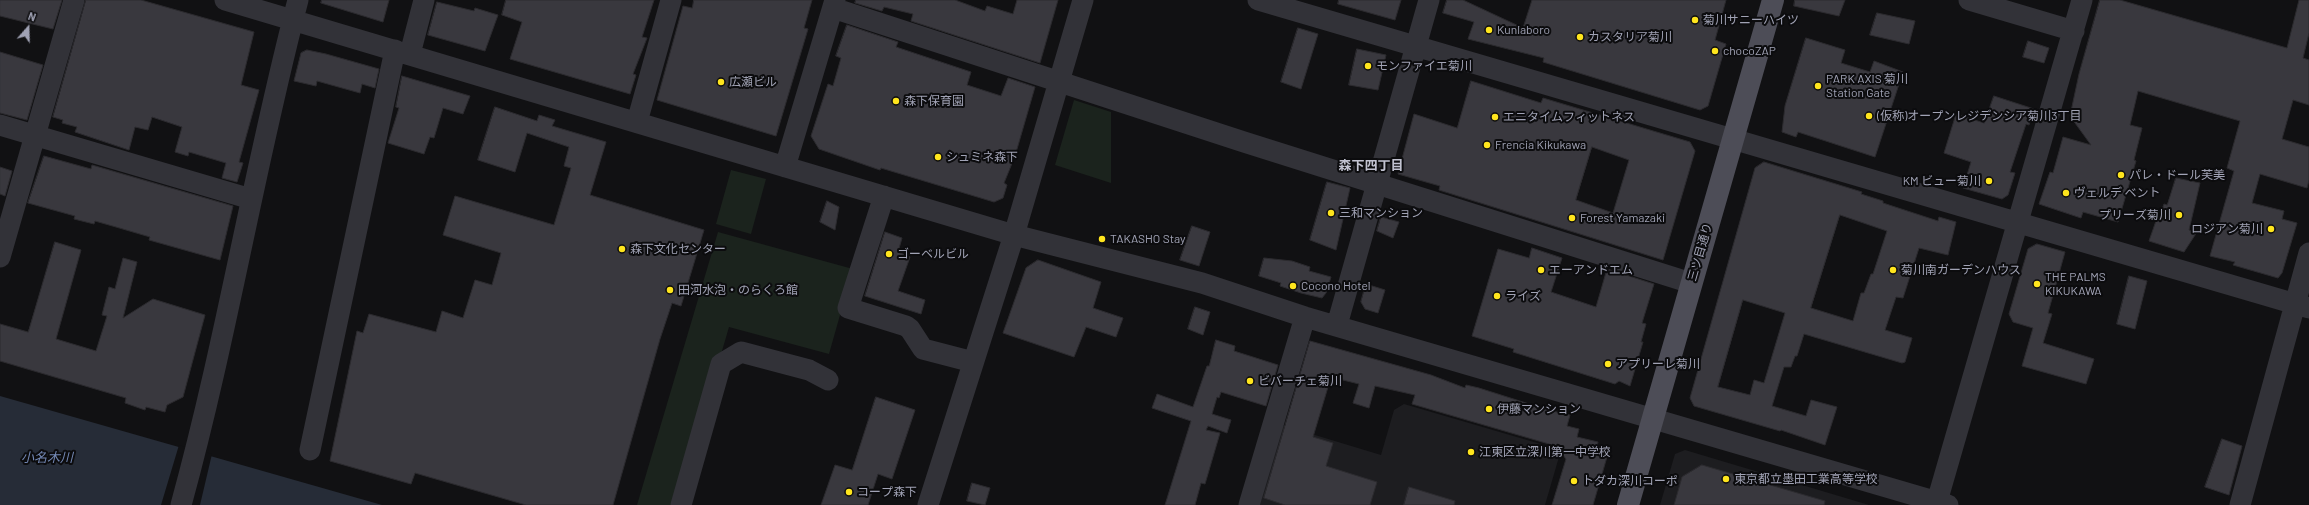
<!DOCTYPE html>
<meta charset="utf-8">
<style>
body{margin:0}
#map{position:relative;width:2309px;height:505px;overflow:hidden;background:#111113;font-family:Barlow,sans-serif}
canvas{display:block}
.north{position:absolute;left:8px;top:8px;width:40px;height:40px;-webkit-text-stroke:3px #0c0c0e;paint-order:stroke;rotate:20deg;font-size:11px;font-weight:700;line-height:16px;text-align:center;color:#a1a3b5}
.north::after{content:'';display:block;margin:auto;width:14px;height:18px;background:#a1a3b5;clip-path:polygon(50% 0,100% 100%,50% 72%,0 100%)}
</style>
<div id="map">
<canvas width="2309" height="505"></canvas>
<div class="north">N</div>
</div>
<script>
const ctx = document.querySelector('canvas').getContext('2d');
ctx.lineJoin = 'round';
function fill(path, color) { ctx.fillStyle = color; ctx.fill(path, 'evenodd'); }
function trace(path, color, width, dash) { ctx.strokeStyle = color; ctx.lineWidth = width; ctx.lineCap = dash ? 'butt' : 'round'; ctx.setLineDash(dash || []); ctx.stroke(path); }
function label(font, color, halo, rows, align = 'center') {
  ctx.font = font + ' Barlow,"Noto Sans JP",sans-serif'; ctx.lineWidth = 4; ctx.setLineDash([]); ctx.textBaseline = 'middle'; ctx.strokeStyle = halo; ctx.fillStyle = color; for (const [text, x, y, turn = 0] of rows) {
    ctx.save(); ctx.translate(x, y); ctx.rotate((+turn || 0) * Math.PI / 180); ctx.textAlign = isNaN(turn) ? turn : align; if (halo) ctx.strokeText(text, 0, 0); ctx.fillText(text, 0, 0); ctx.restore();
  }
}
fill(new Path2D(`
 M1404,404L1561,450L1545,505H1258L1282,425L1381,455L1394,410Z
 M1685,450L1869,505H1660L1675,454Z`), '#1d1d20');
fill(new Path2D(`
 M1074,100L1111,112V183L1055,165Z
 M731,170L766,179L751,234L716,224Z
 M718,232L853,269L829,354L729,327L677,505H637Z`), '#1b231d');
fill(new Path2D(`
 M0,396L382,505H0Z`), '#262c37');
fill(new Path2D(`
 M179,445L212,454L200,505H161Z`), '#111113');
const building = new Path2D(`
 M0,0H62L53,29L0,16Z
 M86,0H141L254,32L241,85L259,90L239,162L243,163L237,182L222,178L226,163L189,152L188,156L175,152L182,127L152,117L148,130L135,127L129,150L75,132L77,127L62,123L63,120L53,117Z
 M322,0H389L383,22L321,3Z
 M506,0H654L642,37L647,38L633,74L636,75L630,94L510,59L522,22L502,15Z
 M694,0H812L804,28L808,29L776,136L657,100L683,6L692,8Z
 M856,0H955L985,11L987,6L1013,14L1017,0H1058L1040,63L911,21L913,14L884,7L882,11L855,3Z
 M1339,0H1401L1395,20L1338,4Z
 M1447,0H1463L1523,28L1532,0H1726L1715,40L1726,44L1708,106L1700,110L1543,62L1544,58L1468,39L1474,22L1443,13Z
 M1795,0H1845L1839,16L1794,6Z
 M2100,0H2120L2287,48L2299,0H2309V33L2303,58L2309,60V105L2293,100L2282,139L2309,147V180L2307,188L2260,174L2252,203L2284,211L2282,219L2297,223L2282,273L2278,278L2233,265L2235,262L2210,256L2234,171L2227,168L2240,121L2138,91L2130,125L2142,128L2134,160L2136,161L2118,222L2083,212L2081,218L2039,204L2050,172L2053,173L2063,137L2091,145L2070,116L2079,74Z
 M437,2L474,11L475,8L498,15L485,51L428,35Z
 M1877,13L1915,21L1909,44L1870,35Z
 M847,25L898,42L896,47L971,72L967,85L1001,96L1008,78L1035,87L1015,156L1004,183L1007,185L1003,198L994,202L881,168L880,170L819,149L811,136L828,84L833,86L841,58L836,56Z
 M1298,28L1318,34L1301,89L1281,82Z
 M1806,38L1845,50L1841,63L1870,72L1874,61L1903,72L1875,157L1798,132L1796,137L1782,132L1785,106Z
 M2028,41L2049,48L2044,63L2023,57Z
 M1357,49L1386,55L1378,90L1349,85Z
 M307,50L326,54L379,69L375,88L362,84L360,93L317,81L316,86L294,81L301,53Z
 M0,52L43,65L27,120L0,113Z
 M402,76L470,96L463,114L443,108L434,138L430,137L424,154L388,143L399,108L396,107Z
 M1471,81L1541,103L1543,98L1690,142L1695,151L1663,260L1439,190L1440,186L1398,174L1414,114L1457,128ZM1592,147L1629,160L1613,213L1576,200Z
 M1994,96L2034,109L2029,125L2026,124L2010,172L2015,173L2008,195L2002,199L1963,188L1971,162L1944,153L1956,114L1984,123Z
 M495,107L537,121L539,115L555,120L552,126L606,142L590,195L704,230L681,306L672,303L660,339L613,505H526L415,473L411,484L330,461L357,331L363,333L369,314L436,332L442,311L463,318L475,280L492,285L501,253L443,235L455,196L554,225L571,168L564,166L569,147L527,133L515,172L478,160Z
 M44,156L91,169L92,165L233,206L220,260L149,240L150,237L116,227L95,221L94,224L74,219L75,216L28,203Z
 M1764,162L1862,192L1861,194L1883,201V203L1938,221L1939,217L1956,222L1948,255L1919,248L1903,298L1896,297L1885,330L1912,338L1905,362L1902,363L1804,334L1797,356H1795L1791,367H1784L1772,406L1806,416L1811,400L1837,407L1825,445L1781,430L1780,431L1694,406L1690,398L1755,168ZM1840,215L1887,231L1873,274H1871L1864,293H1861L1853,321L1811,308ZM1743,300L1785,313L1764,383L1754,380L1750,395L1718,387Z
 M0,167L12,171L5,196L0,194Z
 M2176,178L2200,183L2189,230L2197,232L2184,252L2149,241L2157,218H2159L2164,204L2167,205Z
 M1327,182L1350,188L1336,250L1310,240Z
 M827,201L839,207L835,230L820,222Z
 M1381,217L1399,222L1393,238L1377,231Z
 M1192,226L1210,232L1199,266L1180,260Z
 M885,232L902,238L898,252L910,257L898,291L925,300L921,314L865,296Z
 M55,242L81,250L56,339L96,351L107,316L102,315L109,287L115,289L123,258L137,262L123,318L153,299L205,315L183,397L167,405L165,412L146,407L145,410L125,403L126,398L0,361V324L28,332Z
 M2037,244L2065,252L2048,313L2052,314L2043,343L2094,359L2086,384L2022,366L2033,328L2013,322L2009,314L2028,249Z
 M1532,248L1562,258L1551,292L1596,307L1607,269L1654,284L1642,323L1646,324L1641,342H1643L1630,386L1619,381L1615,384L1513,352L1514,349L1472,336L1498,249L1529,258Z
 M1264,258L1292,261L1310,267L1309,271L1331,277L1326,293L1322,298L1301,293L1280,286L1281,283L1259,276Z
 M1038,260L1101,282L1093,308L1123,318L1116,337L1086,327L1074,357L1003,333L1026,268Z
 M2129,276L2147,281L2135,329L2117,324Z
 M1366,284L1385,290L1378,313L1365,309L1361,302Z
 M1195,307L1210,312L1203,335L1188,329Z
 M1216,340L1235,346L1234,351L1278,365L1266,406L1221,392L1219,398L1217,397L1212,414L1231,420L1227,433L1208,426L1206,430L1220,433L1205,484L1201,483L1195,505H1165L1191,421L1152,408L1157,394L1193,407L1207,366H1209Z
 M1310,341L1431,375L1465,388L1466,385L1479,388L1548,410L1570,415L1567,426L1579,429L1577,437L1598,442L1597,446L1609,450L1593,505H1552L1566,459L1556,446L1412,404L1415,395L1375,386L1369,408L1353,403L1359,384L1331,377L1313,437L1333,443L1326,466L1377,482L1370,505H1285L1264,498Z
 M876,397L915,410L892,479L878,474L868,505H821L835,465L852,470Z
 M2222,439L2242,446L2229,495L2205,487Z
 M1702,465L1825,501L1824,505H1674L1682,477Z
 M972,483L990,488L985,505L967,501Z
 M1409,487L1455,501L1454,505H1404Z`);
fill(building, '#39383e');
trace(building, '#2c2b2f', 1);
trace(new Path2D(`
 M225,0L1014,235L1202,283L1305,317L1948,505
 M1258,0L2309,308
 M1969,0L2074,31
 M833,8L1244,142L1691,283
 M410,54L424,0
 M637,122L671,0
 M0,125L251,199
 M785,167L835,0
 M884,196L848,308L906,326L910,329L923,349L973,362
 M0,257L74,0
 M1337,325L1429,0
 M310,450L395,50
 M181,505C227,338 254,167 298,0
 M681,505L721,364L741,352L809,370L828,380
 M928,505L1014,235L1083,0
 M1249,505L1305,317
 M1936,505L2082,0
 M2240,505L2309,253`), '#323238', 21);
trace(new Path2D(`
 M1628,505L1773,0`), '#4d4d57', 22);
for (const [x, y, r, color] of [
 [1695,20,4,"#ffe51d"],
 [1489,30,4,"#ffe51d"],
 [1580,37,4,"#ffe51d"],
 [1715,51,4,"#ffe51d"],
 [1368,66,4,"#ffe51d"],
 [721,82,4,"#ffe51d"],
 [1818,86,4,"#ffe51d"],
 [896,101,4,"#ffe51d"],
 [1869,116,4,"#ffe51d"],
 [1495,117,4,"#ffe51d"],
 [1487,145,4,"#ffe51d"],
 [938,157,4,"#ffe51d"],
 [2121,175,4,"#ffe51d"],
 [1989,181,4,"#ffe51d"],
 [2066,193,4,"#ffe51d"],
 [1331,213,4,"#ffe51d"],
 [2179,215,4,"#ffe51d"],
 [1572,218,4,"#ffe51d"],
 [2271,229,4,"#ffe51d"],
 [1102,239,4,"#ffe51d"],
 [622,249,4,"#ffe51d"],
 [889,254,4,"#ffe51d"],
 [1541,270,4,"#ffe51d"],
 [1893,270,4,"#ffe51d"],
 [2037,284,4,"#ffe51d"],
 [1293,286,4,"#ffe51d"],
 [670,290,4,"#ffe51d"],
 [1497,296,4,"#ffe51d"],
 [1608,364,4,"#ffe51d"],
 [1250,381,4,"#ffe51d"],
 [1489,409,4,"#ffe51d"],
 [1471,452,4,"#ffe51d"],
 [1726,479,4,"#ffe51d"],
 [1574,481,4,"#ffe51d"],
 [849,492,4,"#ffe51d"]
]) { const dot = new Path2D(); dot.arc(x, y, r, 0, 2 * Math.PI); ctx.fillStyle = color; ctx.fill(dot); trace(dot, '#0c0c0e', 1.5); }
label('12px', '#a1a3b5', '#0c0c0e', [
 ["菊川サニーハイツ",1703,20],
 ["Kunlaboro",1497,30],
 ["カスタリア菊川",1588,37],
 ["chocoZAP",1723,51],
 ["モンファイエ菊川",1376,66],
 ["PARK AXIS 菊川",1826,79],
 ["Station Gate",1826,93],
 ["広瀬ビル",729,82],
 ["森下保育園",904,101],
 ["(仮称)オープンレジデンシア菊川3丁目",1877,116],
 ["エニタイムフィットネス",1503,117],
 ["Frencia Kikukawa",1495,145],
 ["シュミネ森下",946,157],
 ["パレ・ドール芙美",2129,175],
 ["KM ビュー菊川",1981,181,"right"],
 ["ヴェルデ ベント",2074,193],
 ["三和マンション",1339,213],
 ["プリーズ菊川",2171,215,"right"],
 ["Forest Yamazaki",1580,218],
 ["ロジアン菊川",2263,229,"right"],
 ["TAKASHO Stay",1110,239],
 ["森下文化センター",630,249],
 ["ゴーベルビル",897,254],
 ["エーアンドエム",1549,270],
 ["菊川南ガーデンハウス",1901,270],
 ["THE PALMS",2045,277],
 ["KIKUKAWA",2045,291],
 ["Cocono Hotel",1301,286],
 ["田河水泡・のらくろ館",678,290],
 ["ライズ",1505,296],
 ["アプリーレ菊川",1616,364],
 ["ビバーチェ菊川",1258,381],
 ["伊藤マンション",1497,409],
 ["江東区立深川第一中学校",1479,452],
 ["東京都立墨田工業高等学校",1734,479],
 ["トダカ深川コーポ",1582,481],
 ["コープ森下",857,492]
], 'left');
label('12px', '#a1a3b5', '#0c0c0e', [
 ["三ツ目通り",1700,252,-74]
]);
label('bold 13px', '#c2c3d1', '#0c0c0e', [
 ["森下四丁目",1371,166]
]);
label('italic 13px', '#7388b4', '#0c0c0e', [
 ["小名木川",47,458]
]);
</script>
